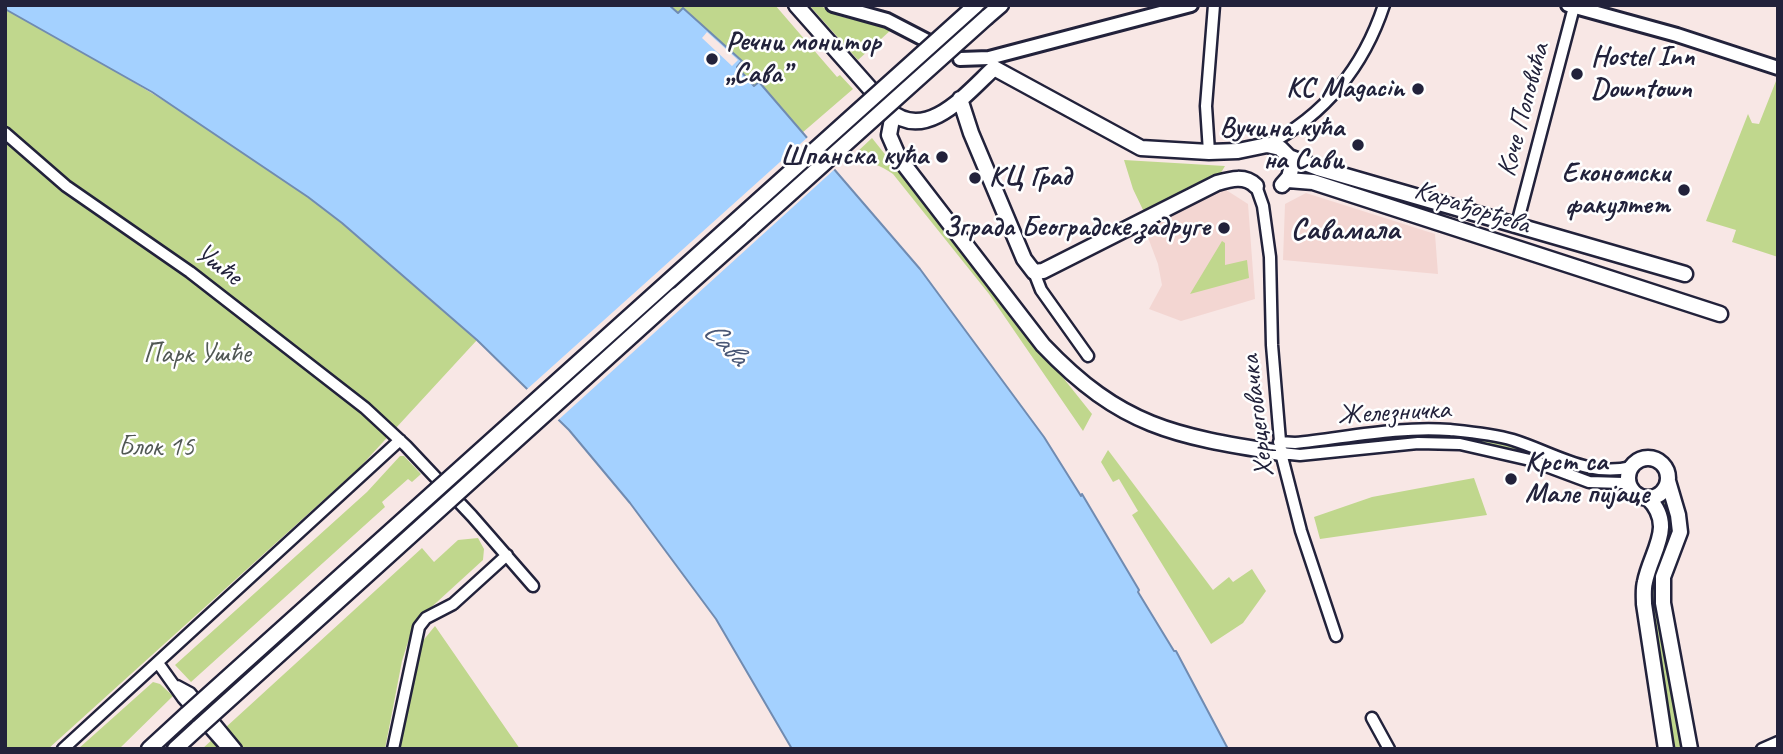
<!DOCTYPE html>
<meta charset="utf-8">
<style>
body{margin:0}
#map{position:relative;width:1783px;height:754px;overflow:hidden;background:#f8e7e5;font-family:Caveat,sans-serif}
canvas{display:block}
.frame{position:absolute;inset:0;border:7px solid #22223b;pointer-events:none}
</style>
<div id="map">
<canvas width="1783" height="754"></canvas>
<div class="frame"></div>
</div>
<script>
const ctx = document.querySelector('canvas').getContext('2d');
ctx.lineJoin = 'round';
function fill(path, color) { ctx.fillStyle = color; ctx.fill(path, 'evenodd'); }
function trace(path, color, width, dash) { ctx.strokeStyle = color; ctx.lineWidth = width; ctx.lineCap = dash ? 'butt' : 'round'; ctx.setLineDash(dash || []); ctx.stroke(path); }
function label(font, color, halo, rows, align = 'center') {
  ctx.font = font + ' Caveat,sans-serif'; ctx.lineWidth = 5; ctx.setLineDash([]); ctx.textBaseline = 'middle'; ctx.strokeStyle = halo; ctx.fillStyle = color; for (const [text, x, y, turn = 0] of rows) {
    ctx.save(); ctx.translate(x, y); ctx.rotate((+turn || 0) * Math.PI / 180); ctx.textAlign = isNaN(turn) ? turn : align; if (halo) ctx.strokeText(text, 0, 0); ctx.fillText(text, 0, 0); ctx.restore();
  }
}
fill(new Path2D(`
 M1223,188L1248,204L1255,299L1181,321L1149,309L1162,285L1158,264L1144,227Z
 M1306,193L1435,234L1438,274L1283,260L1285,204Z`), '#f3d6d2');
fill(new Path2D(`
 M669,5H775L837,77L840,75L853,89L802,133L759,83L754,87L736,67L741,61L683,9L678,13Z
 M809,5H819L839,16L892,29L858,60Z
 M5,9C121,72 236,141 341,222C388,259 433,300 477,340L360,467L48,749H5Z
 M1776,81H1778V257L1732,242L1736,230L1706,221L1748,114L1752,123L1759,124Z
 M872,138L1092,414L1083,431L989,294L893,174C881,165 867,163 857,152Z
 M1124,160L1225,166L1219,176L1144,212L1133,189Z
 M1222,241L1225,243V265L1247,260L1249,278L1190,294Z
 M1425,433C1460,435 1492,440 1527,450C1549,456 1570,472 1593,474C1602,475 1611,474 1620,474L1621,477H1585L1527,455L1479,443L1306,451L1305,446Z
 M1108,450L1213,590L1229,577L1233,582L1252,569L1266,591L1243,623L1211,644L1132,515L1138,511L1119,479L1113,482L1101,462Z
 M400,456H404L421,474L412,482L408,479L382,502L385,507L191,682L175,665L367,492Z
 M1474,478L1487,515L1320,539L1314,517L1372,497Z
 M1666,494L1675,527L1662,568L1684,749H1674L1649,613L1650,575L1661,546L1655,499Z
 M478,538L484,549L483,560L414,623L402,661L385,749H202L422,548L434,562L458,540Z
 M435,626L520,749H396L417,648Z
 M153,682L160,684L173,696L119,749H78Z`), '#c0d78d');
const water = new Path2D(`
 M5,5H669L678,13L683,8L742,61L737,67L754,86L759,82L920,269L1044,437L1081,496L1082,494L1139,590L1138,592L1174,651H1176L1228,749H792L716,619L630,503L569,430L477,340L342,223L308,197L152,92L5,9Z`);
fill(water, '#a4d1ff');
trace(water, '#708bb1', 2);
fill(new Path2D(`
 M707,32L738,60L732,66L702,38Z
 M809,136L836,168L556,422L525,391Z`), '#f8e7e5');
const minor = new Path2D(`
 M5,133L66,186L190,272L365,408L406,446L472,516L533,586
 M1267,145C1325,115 1364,66 1384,5
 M1209,152L1206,106L1214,5
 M1256,186L1263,206L1270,257L1272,345L1281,453L1301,531L1336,636
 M1517,224L1574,7
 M1034,272L1041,290L1088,356
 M1279,442L1295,443C1345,438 1398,426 1450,430C1470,432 1493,434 1513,440C1552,452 1589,478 1631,467
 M1281,453L1300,455L1418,443L1460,444L1530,460L1589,482L1623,483L1630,486
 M158,663L183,698L228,749
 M177,686L190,693L236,749
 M1372,718L1389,749
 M63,749L400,440
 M393,749L419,627L426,618L453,604L507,555
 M1762,749L1778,742`);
const tertiary = new Path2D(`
 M833,5L887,20L941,48
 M1568,5L1677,35L1778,68
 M960,59L989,58L1191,5`);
const secondary = new Path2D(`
 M796,5L889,110C926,144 968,92 994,68L1141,148L1209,152L1238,151L1267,145L1280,148L1289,157L1292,166L1289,177L1282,185
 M987,17L1001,5
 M960,99L971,133L1024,259L1034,272L1043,271L1217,183C1231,179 1245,175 1256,186
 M893,114L889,135L899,158L1043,345C1121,427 1174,436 1281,453
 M1289,157L1318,168L1685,274
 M1288,180L1313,182L1720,314
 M677,295L752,228
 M1628 478a20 20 0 1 1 40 0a20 20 0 1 1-40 0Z
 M1668,481L1678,515L1680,532L1663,577V603L1690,749
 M1648,498C1676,526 1651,551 1645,582C1643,589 1644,597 1644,604L1666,749
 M149,749L187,714
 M175,749L199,727`);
trace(minor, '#22223b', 15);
trace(tertiary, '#22223b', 18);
trace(secondary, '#22223b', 19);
trace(minor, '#fff', 10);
trace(tertiary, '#fff', 12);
trace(secondary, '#fff', 14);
const secondaryBridge = new Path2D(`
 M752,228L987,17
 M187,714L976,5
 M199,727L677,295`);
trace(secondaryBridge, '#22223b', 19, []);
trace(secondaryBridge, '#fff', 14);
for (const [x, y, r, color] of [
 [712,59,7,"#22223b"],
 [1577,74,7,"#22223b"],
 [1418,89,7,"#22223b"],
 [1358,145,7,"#22223b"],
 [942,157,7,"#22223b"],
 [975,178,7,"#22223b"],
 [1684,190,7,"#22223b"],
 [1224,228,7,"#22223b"],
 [1511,479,7,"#22223b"]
]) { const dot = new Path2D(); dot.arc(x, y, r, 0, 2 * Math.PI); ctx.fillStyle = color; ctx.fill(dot); trace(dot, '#fff', 2.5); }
label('bold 28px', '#22223b', '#fff', [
 ["Речни монитор",726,43,"left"],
 ["„Сава”",726,75,"left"],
 ["Hostel Inn",1591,58,"left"],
 ["Downtown",1591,90,"left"],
 ["KC Magacin",1404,89],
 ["Вучина кућа",1344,129],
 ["на Сави",1344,161],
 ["Шпанска кућа",928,157],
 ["Економски",1670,174],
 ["факултет",1670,206],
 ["КЦ Град",989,178,"left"],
 ["Зграда Београдске задруге",1210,228],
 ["Крст са",1525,463,"left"],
 ["Мале пијаце",1525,495,"left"]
], 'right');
label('28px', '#22223b', '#fff', [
 ["Коче Поповића",1524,110,-75],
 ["Карађорђева",1472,208,18],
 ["Ушће",218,265,37],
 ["Железничка",1394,413,-3],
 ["Херцеговачка",1258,416,-97]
]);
label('28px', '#515854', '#fff', [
 ["Парк Ушће",197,355],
 ["Блок 15",156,448]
]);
label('bold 30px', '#22223b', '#fff', [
 ["Савамала",1345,231]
]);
label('italic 30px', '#495776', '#fff', [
 ["Сава",725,344,46]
]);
</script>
